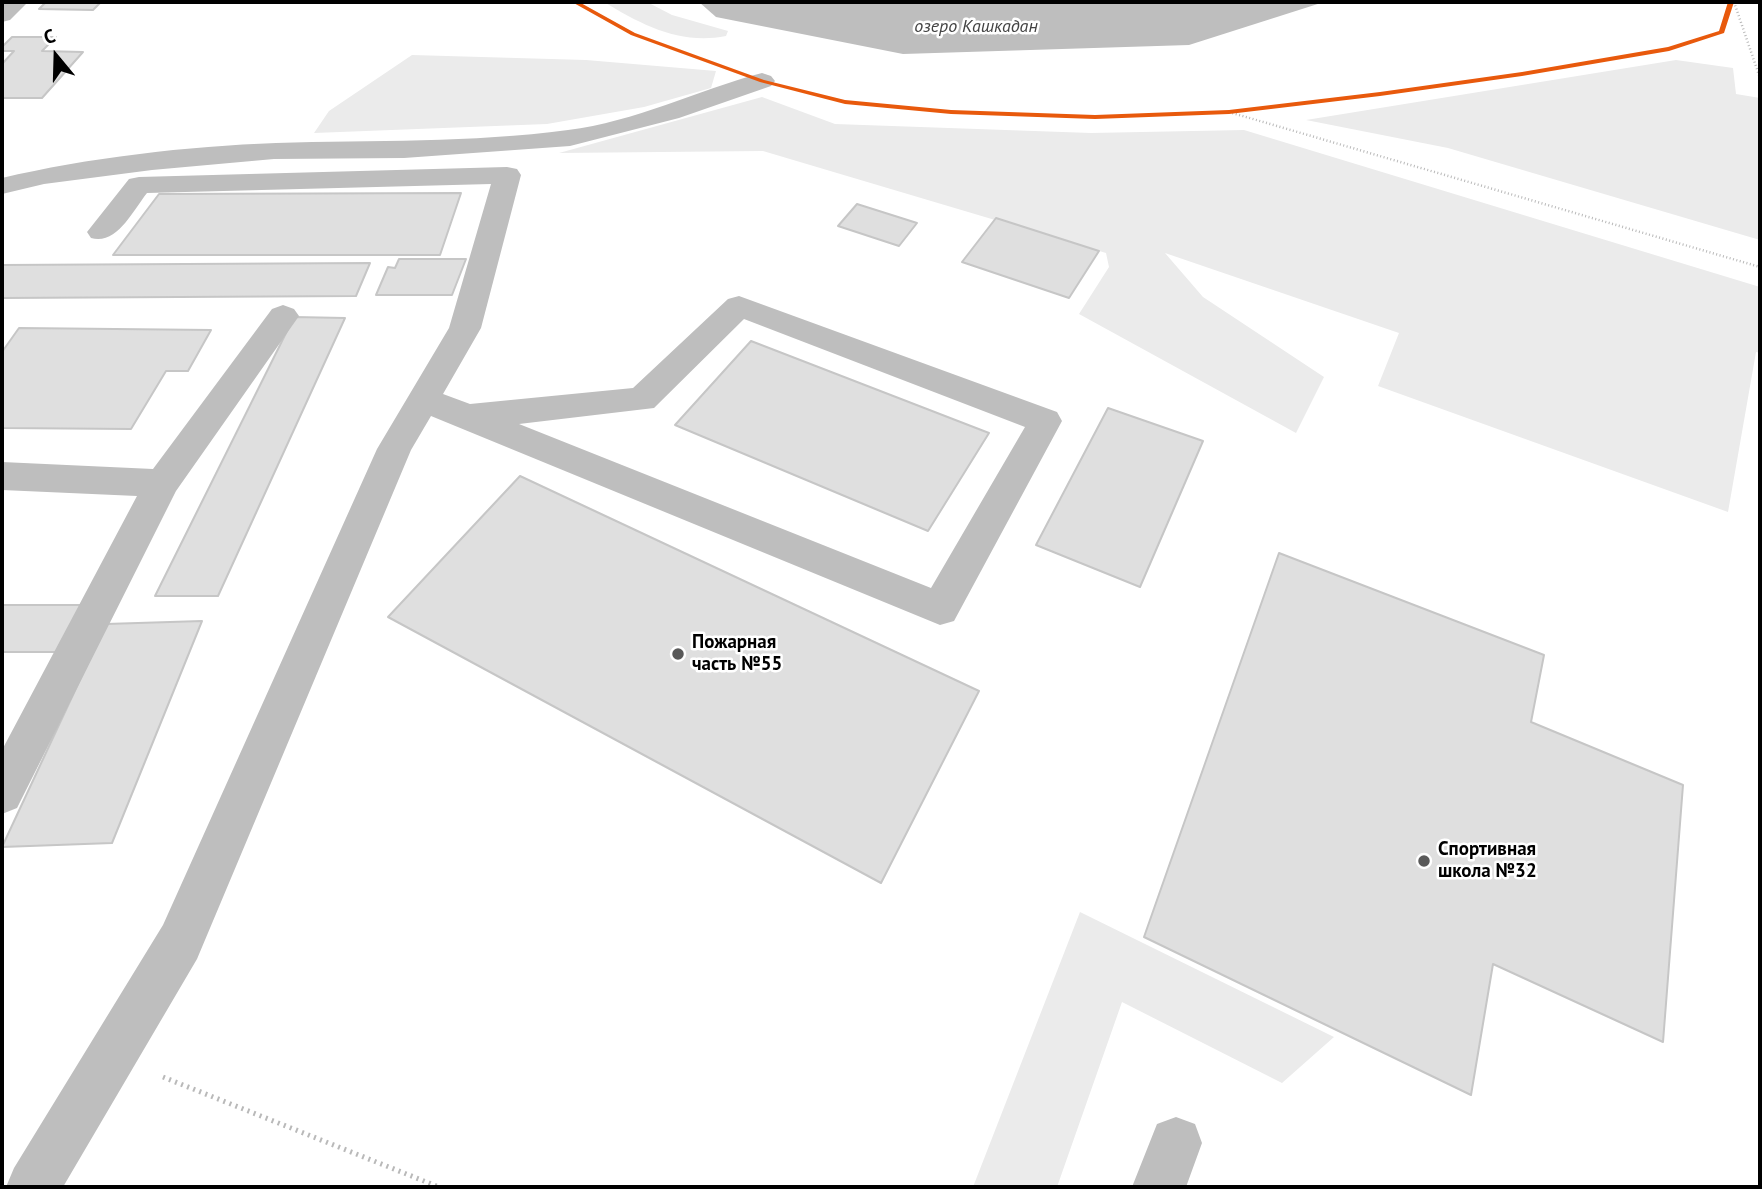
<!DOCTYPE html>
<meta charset="utf-8">
<style>
body{margin:0}
#map{position:relative;width:1762px;height:1189px;overflow:hidden;background:#fff;font-family:"PT Sans",sans-serif}
canvas{display:block}
.frame{position:absolute;inset:0;border:4px solid #000;pointer-events:none}
.north{position:absolute;left:21px;top:21px;width:70px;height:70px;-webkit-text-stroke:5px #fff;paint-order:stroke;rotate:341deg;font-size:19px;font-weight:700;line-height:28px;text-align:center;color:#000}
.north::after{content:'';display:block;margin:auto;width:24px;height:32px;background:#000;clip-path:polygon(50% 0,100% 100%,50% 72%,0 100%)}
</style>
<div id="map">
<canvas width="1762" height="1189"></canvas>
<div class="frame"></div>
<div class="north">С</div>
</div>
<script>
const ctx = document.querySelector('canvas').getContext('2d');
ctx.lineJoin = 'round';
function fill(path, color) { ctx.fillStyle = color; ctx.fill(path, 'evenodd'); }
function trace(path, color, width, dash) { ctx.strokeStyle = color; ctx.lineWidth = width; ctx.lineCap = dash ? 'butt' : 'round'; ctx.setLineDash(dash || []); ctx.stroke(path); }
function label(font, color, halo, rows, align = 'center') {
  ctx.font = font + ' "PT Sans",sans-serif'; ctx.lineWidth = 5; ctx.setLineDash([]); ctx.textBaseline = 'middle'; ctx.strokeStyle = halo; ctx.fillStyle = color; for (const [text, x, y, turn = 0] of rows) {
    ctx.save(); ctx.translate(x, y); ctx.rotate((+turn || 0) * Math.PI / 180); ctx.textAlign = isNaN(turn) ? turn : align; if (halo) ctx.strokeText(text, 0, 0); ctx.fillText(text, 0, 0); ctx.restore();
  }
}
fill(new Path2D(`
 M604,2H647L672,15L728,31L726,36C680,45 642,25 604,2Z
 M412,55L586,60L716,71L711,88L644,107L547,124L314,133L329,111Z
 M1676,60L1733,68L1736,94L1760,98V240L1448,148L1306,120Z
 M762,97L835,124L1091,133L1244,130L1760,287V353L1756,352L1728,512L1378,386L1399,333L1165,253L1203,297L1324,377L1296,433L1079,314L1109,267L1106,253L763,151L559,153Z
 M1080,912L1334,1037L1282,1083L1122,1002L1057,1187H973Z`), '#ebebeb');
fill(new Path2D(`
 M699,2H1324L1189,45L903,54L716,17Z`), '#bebebe');
const building = new Path2D(`
 M46,2H101L93,10L39,9Z
 M12,37H56L42,51L83,52L42,98H2V64L14,51H2V47Z
 M461,193L440,255H113L159,194Z
 M857,204L917,223L899,246L838,226Z
 M996,218L1099,251L1069,298L962,262Z
 M399,259H466L452,295H376L388,267L395,268Z
 M370,263L356,296L2,298V265Z
 M294,317L345,318L218,596H155Z
 M19,328L211,330L188,371H166L131,429L2,428V352Z
 M751,341L989,433L928,531L675,425Z
 M1108,408L1203,441L1140,587L1036,545Z
 M520,476L979,691L881,883L388,617Z
 M1279,553L1544,655L1531,722L1683,785L1663,1042L1493,964L1471,1095L1144,937Z
 M2,605H86L63,652H2Z
 M202,621L112,843L2,847L106,624Z`);
fill(building, '#dfdfdf');
trace(building, '#c6c6c6', 2);
trace(new Path2D(`
 M1734,2L1760,78
 M1229,112L1760,267`), '#b9b9b9', 2.5, [1, 2.5]);
trace(new Path2D(`
 M163,1077L439,1187`), '#b9b9b9', 5, [2, 4.5]);
fill(new Path2D(`
 M3,2H28L10,20L2,22Z
 M762,73L771,76L775,81L771,86L679,118L570,146L404,158L274,159L152,170L44,184L2,194V178C86,158 189,146 276,143C373,140 471,143 568,130C635,122 697,90 762,73Z
 M507,167L517,169L521,175L481,328L443,394L470,404L633,388L728,299L739,296L1057,412L1062,421L954,621L940,625L431,416L411,450L197,959L63,1187H6L14,1168L163,925L377,449L449,328L491,184L147,193C132,212 117,245 91,238L87,232L129,179L139,177ZM744,319L1025,427L931,588L519,424L654,408Z
 M283,305L294,309L299,316L176,491L17,808L2,814V750L137,496L2,490V462L153,469L272,309Z
 M1176,1117L1195,1124L1202,1143L1186,1187H1132L1157,1124Z`), '#bebebe');
fill(new Path2D(`
 M572,2H579L635,33L764,80L845,100L951,110L1095,115L1229,110L1380,92L1522,72L1668,47L1719,31L1728,2H1734L1724,33L1669,51L1522,76L1380,96L1229,114L1095,119L951,114L845,104L760,82L631,35Z`), '#e8590c');
for (const [x, y, r, color] of [
 [678,654,7,"#595959"],
 [1424,861,7,"#595959"]
]) { const dot = new Path2D(); dot.arc(x, y, r, 0, 2 * Math.PI); ctx.fillStyle = color; ctx.fill(dot); trace(dot, '#fff', 2.5); }
label('italic 18px', '#434343', '#fff', [
 ["озеро Кашкадан",976,27]
]);
label('bold 19px', '#000', '#fff', [
 ["Пожарная",692,643],
 ["часть №55",692,665],
 ["Спортивная",1438,850],
 ["школа №32",1438,872]
], 'left');
</script>
